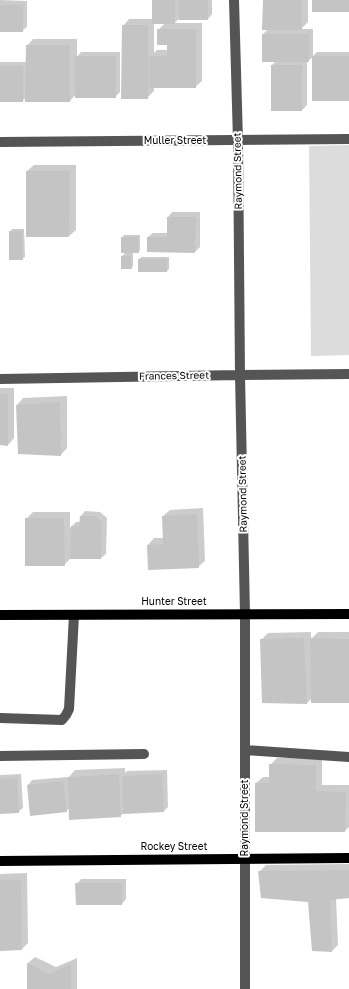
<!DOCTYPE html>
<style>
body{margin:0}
canvas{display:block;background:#fff}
</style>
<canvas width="349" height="989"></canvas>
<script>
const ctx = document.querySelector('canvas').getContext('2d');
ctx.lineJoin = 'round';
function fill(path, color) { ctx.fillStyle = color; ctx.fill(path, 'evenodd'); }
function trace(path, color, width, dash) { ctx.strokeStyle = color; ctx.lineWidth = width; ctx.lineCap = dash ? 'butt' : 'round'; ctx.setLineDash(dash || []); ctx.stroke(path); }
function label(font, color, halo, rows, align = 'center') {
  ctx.font = font + ' "Golos Text",sans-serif'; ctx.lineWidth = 4; ctx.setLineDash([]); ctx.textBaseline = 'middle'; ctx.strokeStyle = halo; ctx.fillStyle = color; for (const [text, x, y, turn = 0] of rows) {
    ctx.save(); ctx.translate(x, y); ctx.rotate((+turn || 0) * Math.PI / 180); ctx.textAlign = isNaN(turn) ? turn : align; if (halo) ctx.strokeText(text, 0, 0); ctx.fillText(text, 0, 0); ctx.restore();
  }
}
fill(new Path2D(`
 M349,145V355L311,356L309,146Z`), '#dcdcdc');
fill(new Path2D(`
 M0,0L27,1V27L22,31H0Z
 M153,0H212V14L208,19H179L174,23H202V81L195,87H154V91L147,98L123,26L129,19H153ZM154,23H165L158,30L168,44V50H157L154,53Z
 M264,0H308V22L301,29H313V56L317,52H349V100L313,57L308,61H307V105L302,110L272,65L276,61L263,34L268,29Z
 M33,39H77V57L81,52H120V92L115,97L76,94L70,101L27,97L22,101H0V62H27V46Z
 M34,165H76V230L69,236H27V171Z
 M172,212H200V247L195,252L148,237L153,233H168V217Z
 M12,229H24L25,257L22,259L10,232Z
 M124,235H140V250L138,252H133V266L131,268L122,256L126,252L122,238Z
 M141,257H169V269L167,271L139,260Z
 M0,388H14V438L8,445L0,444Z
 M67,396V448L61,455L17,405L23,398Z
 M203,508L205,561L198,567L148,545L154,538H164L163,516L170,510Z
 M85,511L100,512L107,518L106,554L101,558H71L64,565L26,519L33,512H70V528L76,522H81V516Z
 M311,632V639L318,632H349V702L312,698L307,703L261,640L268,633Z
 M277,758H322V785H349V827L345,831L256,783L263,777H270V765Z
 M125,768V773L127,771L167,770L168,807L164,811L124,813L120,816L70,808L66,811L28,785L32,780L68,777V778L75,770Z
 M21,774L23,808L18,812L0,813V775Z
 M349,864V897L336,898L338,945L332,951L309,901L259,872L266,865Z
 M27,873L28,943L22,949L0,950V874Z
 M81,879H126V899L122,904L77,884Z
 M35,957L56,967L77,958V989H28V963Z`), '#0003');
fill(new Path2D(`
 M152,0H175V24H152Z
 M179,0H208V20H179Z
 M263,0H302V30H262Z
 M312,0H349V12H312Z
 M0,5H23V32H0Z
 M122,25H148V99H121Z
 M157,29H196V88H149V56H167V45H157Z
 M262,34H309V62H262Z
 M26,45H70V102H25Z
 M75,56H116V98H75Z
 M312,56H349V101H312Z
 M271,65H302V111H271Z
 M0,66H23V102H0Z
 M26,171H70L69,237H26Z
 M167,217H196L195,253L147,252V237H167Z
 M9,231H22L23,260H9Z
 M121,237H138L139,253H121Z
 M121,256H131L132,269H121Z
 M138,259H167V272H138Z
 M0,394H8V446L0,445Z
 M60,402L61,456L18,454L16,405Z
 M197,514L199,568L148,570L147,545L163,544L162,516Z
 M80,516H96L102,523L101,559H70L71,526L79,527Z
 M25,518H64L65,566H25Z
 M304,638L307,704L262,703L260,639Z
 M310,638L349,639V703H311Z
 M269,764L316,765V791L346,792L345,832H255V783H269Z
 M119,774L121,817L69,820L68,777Z
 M162,774L164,812L123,814L122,776Z
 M17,778L19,813L0,814V779Z
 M63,781L67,812L30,816L27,785Z
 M349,870V898L330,900L332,952L312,951L308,902L261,898L258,871Z
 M0,880H21L22,950L0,951Z
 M75,883H122V905H76Z
 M27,963L49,974L71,964V989H27Z`), '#c4c4c4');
trace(new Path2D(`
 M234,0L238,141L240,375L245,614V989
 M0,142L349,139
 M0,379L240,375L349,374
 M0,718L62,720L66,715L69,709L74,615
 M245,750L349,757
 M0,756L144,754`), '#555', 10);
trace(new Path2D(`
 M0,615L349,614
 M0,861L349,858`), '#000', 10);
label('10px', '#000', '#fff', [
 ["Muller Street",175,141],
 ["Raymond Street",238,171,-91],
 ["Frances Street",174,376,-1],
 ["Raymond Street",243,494,-91],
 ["Hunter Street",174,602],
 ["Raymond Street",245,818,-90],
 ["Rockey Street",174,847]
]);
</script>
